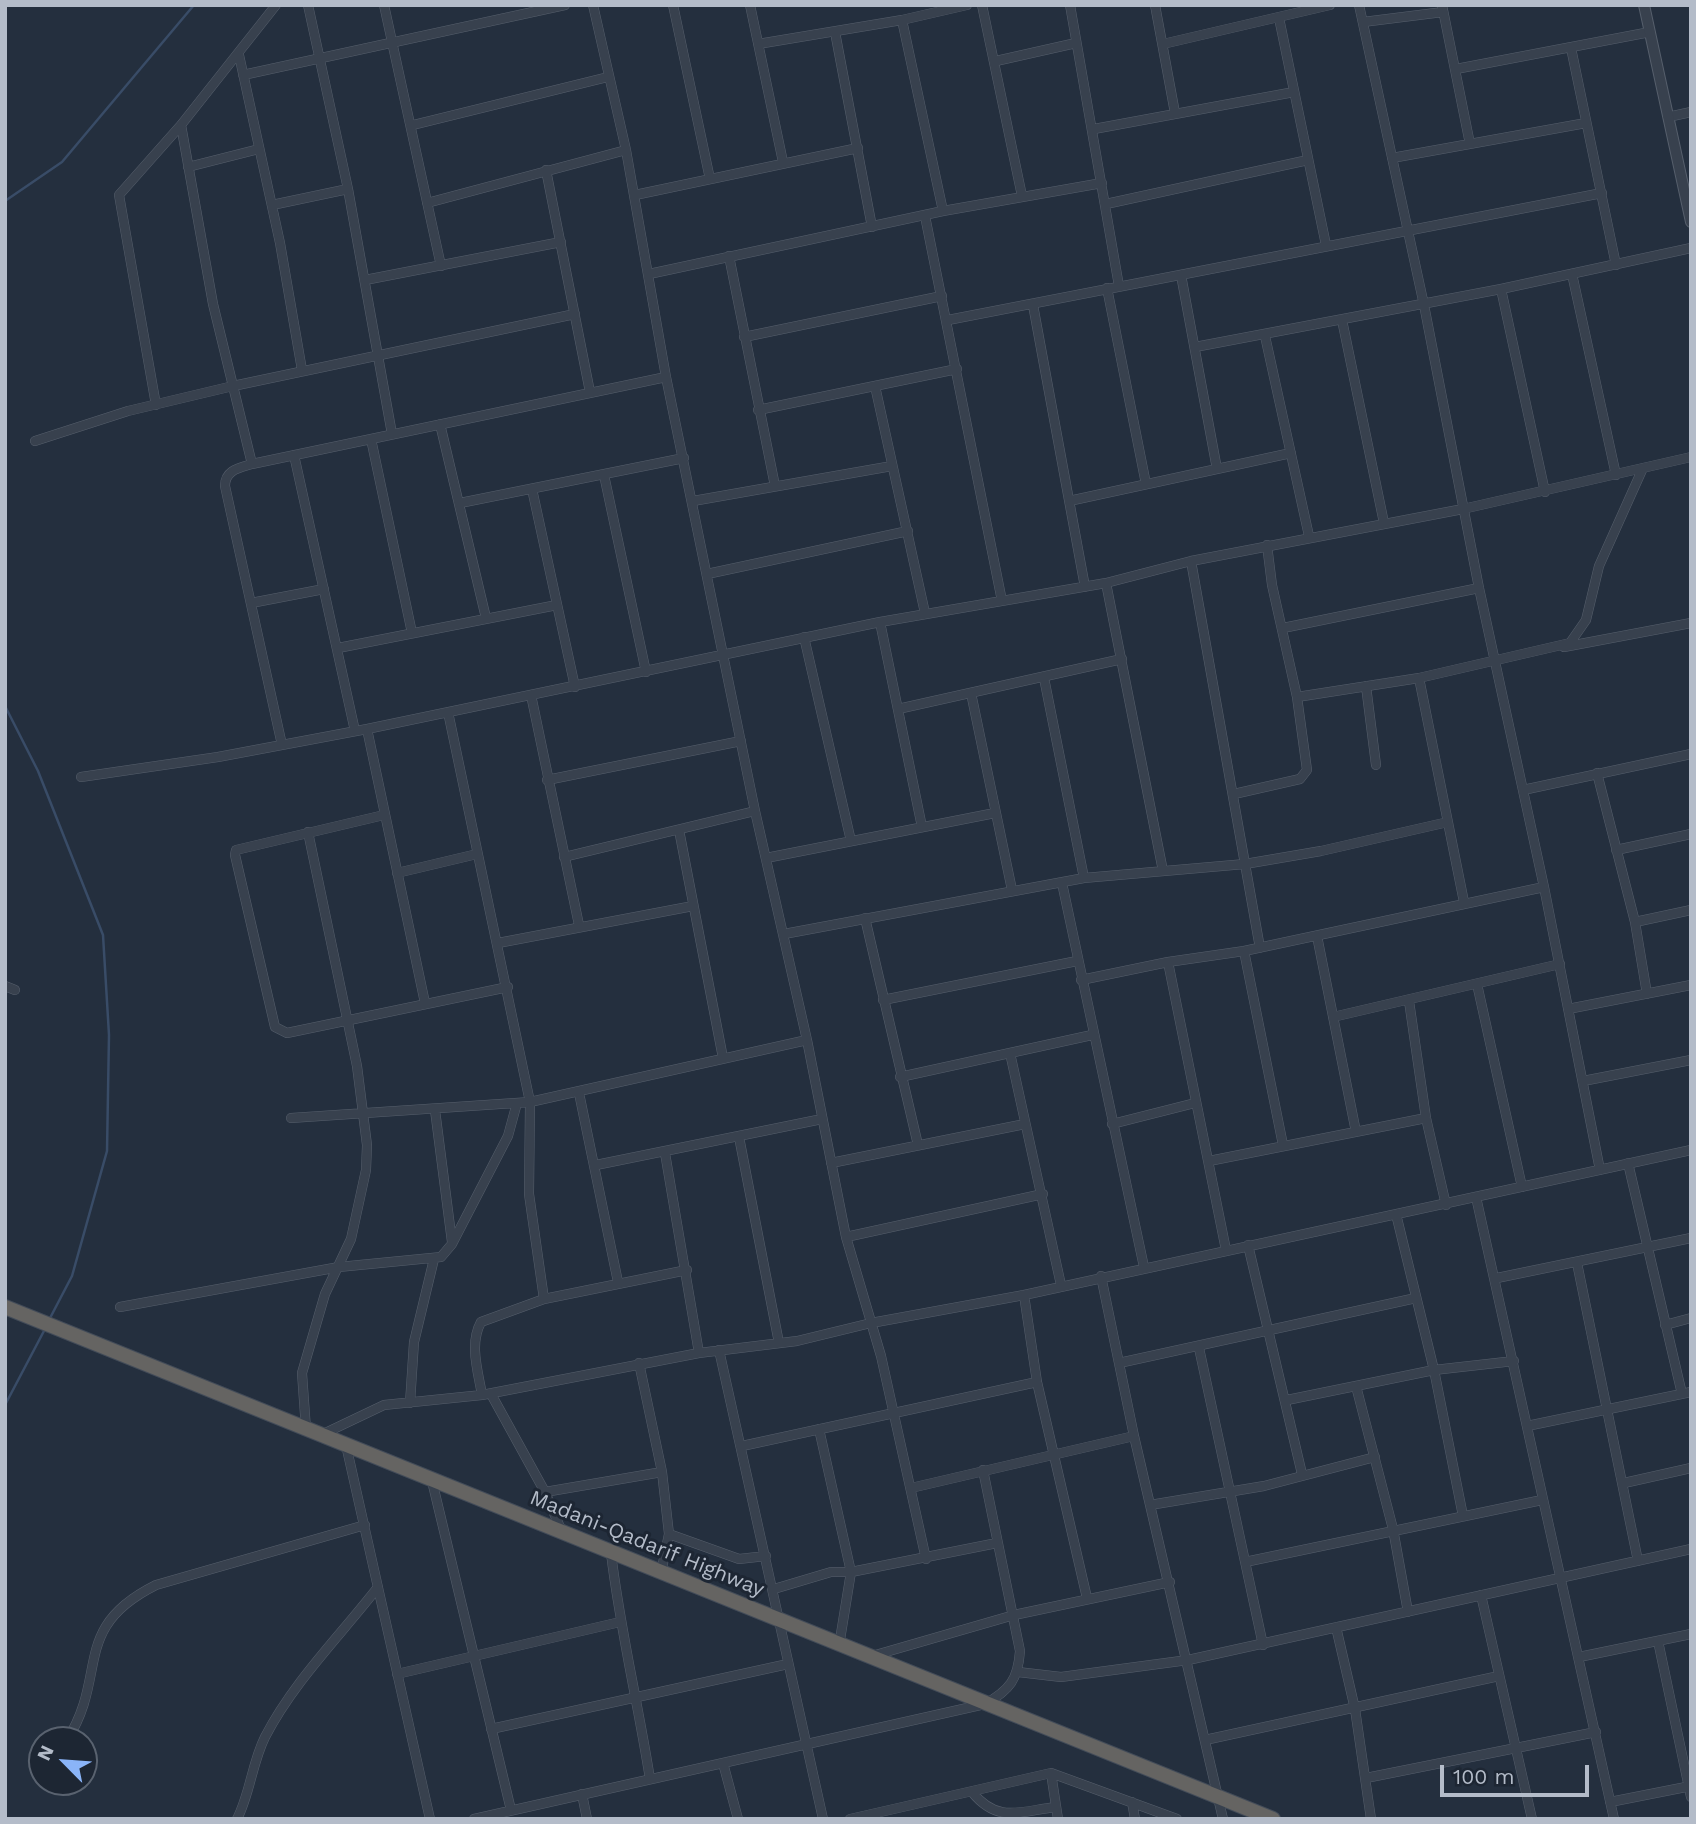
<!DOCTYPE html>
<style>
body{margin:0}
#map{position:relative;width:1696px;height:1824px;overflow:hidden;background:#242f3e;font-family:"Work Sans",sans-serif}
canvas{display:block}
.frame{position:absolute;inset:0;border:7px solid #b4bcc9;pointer-events:none}
.north{position:absolute;left:28px;top:1726px;width:70px;height:70px;box-sizing:border-box;background:#1d2633;border:2px solid #59626f;border-radius:50%;rotate:295deg;font-size:19px;font-weight:700;line-height:28px;text-align:center;color:#b4bcc9}
.north::after{content:'';display:block;margin:auto;width:24px;height:32px;background:#8ab4f8;clip-path:polygon(50% 0,100% 100%,50% 72%,0 100%)}
.scale{position:absolute;left:1440px;top:1765px;width:149px;height:32px;box-sizing:border-box;border:4px solid #b4bcc9;border-top:0;padding-left:9px;font-size:21px;line-height:24px;white-space:nowrap;color:#b4bcc9;-webkit-text-stroke:5px #1d2633;paint-order:stroke}
</style>
<div id="map">
<canvas width="1696" height="1824"></canvas>
<div class="frame"></div>
<div class="north">N</div>
<div class="scale">100 m</div>
</div>
<script>
const ctx = document.querySelector('canvas').getContext('2d');
ctx.lineJoin = 'round';
function trace(path, color, width, dash) { ctx.strokeStyle = color; ctx.lineWidth = width; ctx.lineCap = dash ? 'butt' : 'round'; ctx.setLineDash(dash || []); ctx.stroke(path); }
function label(font, color, halo, rows, align = 'center') {
  ctx.font = font + ' "Work Sans",sans-serif'; ctx.lineWidth = 6; ctx.setLineDash([]); ctx.textBaseline = 'middle'; ctx.strokeStyle = halo; ctx.fillStyle = color; for (const [text, x, y, turn = 0] of rows) {
    ctx.save(); ctx.translate(x, y); ctx.rotate((+turn || 0) * Math.PI / 180); ctx.textAlign = isNaN(turn) ? turn : align; if (halo) ctx.strokeText(text, 0, 0); ctx.fillText(text, 0, 0); ctx.restore();
  }
}
trace(new Path2D(`
 M5,201L62,162L194,5
 M5,706L38,771L103,935L109,1035L107,1151L72,1276L49,1320
 M5,1405L45,1329`), '#394c67', 2.5);
const minor = new Path2D(`
 M308,5L348,189L392,434
 M384,5L441,266
 M593,5L626,150L666,377L755,811L807,1040L846,1237L881,1356L926,1559
 M673,5L710,179
 M750,5L783,162
 M982,5L1022,196
 M1070,5L1119,286
 M1155,5L1175,113
 M1359,5L1424,305L1479,588L1544,887L1600,1170
 M1442,5L1470,144
 M1279,18L1326,245
 M902,20L943,211
 M1363,22L1443,12
 M835,32L872,227
 M758,44L902,20L967,5
 M1163,44L1330,5
 M1571,48L1616,265
 M239,55L280,243L302,370
 M996,61L1076,43
 M1456,69L1650,32
 M243,75L565,5
 M1668,117L1691,112
 M181,125L213,304L252,464
 M413,125L608,77
 M1094,129L1294,92
 M1392,158L1586,123
 M188,167L259,149
 M546,170L590,392
 M635,195L858,148
 M427,203L626,150
 M1106,204L1308,160
 M272,205L348,189
 M925,216L1002,601
 M729,256L775,486
 M649,274L943,211L1102,183
 M1572,274L1616,475
 M1181,275L1217,469
 M365,280L561,242
 M1107,288L1146,484
 M1501,289L1545,492
 M1033,305L1085,587
 M948,320L1602,193
 M1342,320L1384,523
 M1265,336L1309,536
 M744,337L942,296
 M1195,347L1501,289L1691,248
 M875,386L925,613
 M156,405L119,195L181,125L276,5
 M758,410L957,369
 M440,424L486,618
 M371,439L412,633
 M35,441L128,411L233,386L575,314
 M294,455L355,731
 M604,475L646,672
 M532,489L575,687
 M693,501L892,466
 M1069,501L1291,453
 M460,503L684,458
 M1191,561L1260,948
 M707,574L908,531
 M1106,583L1163,871
 M251,603L324,589
 M880,622L922,827
 M1283,628L1479,588
 M804,637L851,841
 M1564,647L1691,623
 M338,648L557,605
 M1044,678L1084,878
 M1419,678L1464,902
 M1366,686L1376,765
 M971,693L1012,890
 M531,695L579,925
 M1297,697L1419,678L1570,643L1586,620L1599,566L1643,468
 M898,709L1122,659
 M448,712L530,1102L529,1194L544,1299
 M367,729L425,1003
 M282,745L225,486C225,470 239,468 252,464L666,377
 M1597,773L1635,922L1647,994
 M81,777L218,757L367,729L880,622L1106,583L1191,561L1463,509L1691,457
 M547,780L741,741
 M1523,790L1691,754
 M1234,794L1300,779L1307,770L1297,697L1272,585L1267,545
 M384,815L236,850L235,855L275,1027L287,1033L508,987
 M679,830L723,1058
 M1616,850L1691,834
 M564,857L755,811
 M766,858L995,813
 M397,873L477,854
 M1062,883L1144,1267
 M865,918L918,1145
 M1635,922L1691,910
 M784,934L1084,878L1245,864L1321,851L1448,822
 M1317,936L1356,1132
 M498,943L693,906
 M1244,951L1283,1145
 M1168,962L1226,1250
 M1081,980L1168,962L1244,951L1544,887
 M1477,984L1522,1187
 M5,986L15,990
 M883,1000L1077,961
 M1409,1001L1426,1118L1446,1205
 M1568,1009L1691,985
 M1333,1017L1560,964
 M1010,1053L1061,1285
 M900,1077L1092,1035
 M1583,1081L1691,1060
 M579,1093L618,1282
 M435,1110L452,1242
 M291,1118L530,1102L807,1040
 M1112,1124L1195,1103
 M739,1137L779,1343
 M665,1153L699,1353L797,1341L871,1323L1024,1295L1691,1150
 M1209,1161L1426,1118
 M831,1163L1025,1124
 M1628,1163L1682,1394
 M596,1165L822,1119
 M1476,1197L1614,1819
 M1396,1214L1434,1370L1463,1516
 M846,1237L1043,1194
 M1248,1245L1302,1474
 M1577,1263L1638,1561
 M1101,1276L1134,1436L1223,1819
 M1497,1278L1691,1238
 M1024,1295L1037,1382L1087,1598
 M120,1307L339,1267L441,1257L452,1244L508,1136L517,1103
 M1665,1325L1691,1318
 M1199,1348L1263,1645
 M719,1350L823,1819
 M639,1363L662,1472L669,1534L661,1573
 M1119,1363L1416,1298
 M1356,1386L1393,1529L1408,1612
 M491,1394L545,1492L562,1532
 M482,1395C478,1371 469,1344 481,1322L544,1299L687,1270
 M1287,1400L1434,1370L1514,1361
 M410,1403L414,1342L434,1259
 M1527,1426L1691,1392
 M306,1429L302,1373L325,1294L351,1239L366,1170L367,1145L357,1066L308,832
 M819,1429L851,1572L839,1646
 M321,1435L384,1405L482,1395L699,1353
 M346,1445L430,1819
 M742,1446L1037,1382
 M432,1481L511,1810
 M1624,1483L1691,1468
 M911,1488L1134,1436
 M545,1492L662,1472
 M1150,1505L1264,1486L1375,1457
 M669,1534L739,1559L766,1556
 M611,1553C620,1629 638,1703 650,1779
 M1245,1562L1542,1500
 M774,1589L831,1572H851L997,1543
 M1481,1595L1532,1819
 M1336,1627L1355,1709L1371,1819
 M1658,1641L1691,1797
 M872,1656L1014,1615L1170,1582
 M1579,1657L1691,1634
 M1018,1672L1061,1677L1188,1660L1691,1549
 M397,1674L620,1622
 M491,1729L788,1664
 M67,1740C109,1674 70,1628 156,1585L365,1525
 M1205,1740L1499,1676
 M723,1763L738,1819
 M1051,1773L1058,1819
 M1366,1778L1596,1732
 M972,1792C998,1824 1020,1811 1056,1807
 M582,1794L587,1819
 M1132,1802L1135,1819
 M1610,1802L1691,1786
 M237,1819C250,1794 252,1763 265,1737C294,1681 340,1636 378,1587
 M474,1819L985,1704C1010,1690 1018,1679 1020,1651L983,1470
 M850,1819L1051,1773L1177,1819`);
const tertiary = new Path2D(`
 M1644,5L1691,222`);
const trunk = new Path2D(`
 M5,1307L1273,1819`);
trace(minor, '#565f6c', 10);
trace(tertiary, '#565f6c', 12);
trace(trunk, '#434c59', 16);
trace(minor, '#38414e', 9);
trace(tertiary, '#38414e', 10);
trace(trunk, '#656462', 14);
label('21px', '#b4bcc9', '#1d2633', [
 ["Madani-Qadarif Highway",647,1544,22]
]);
</script>
